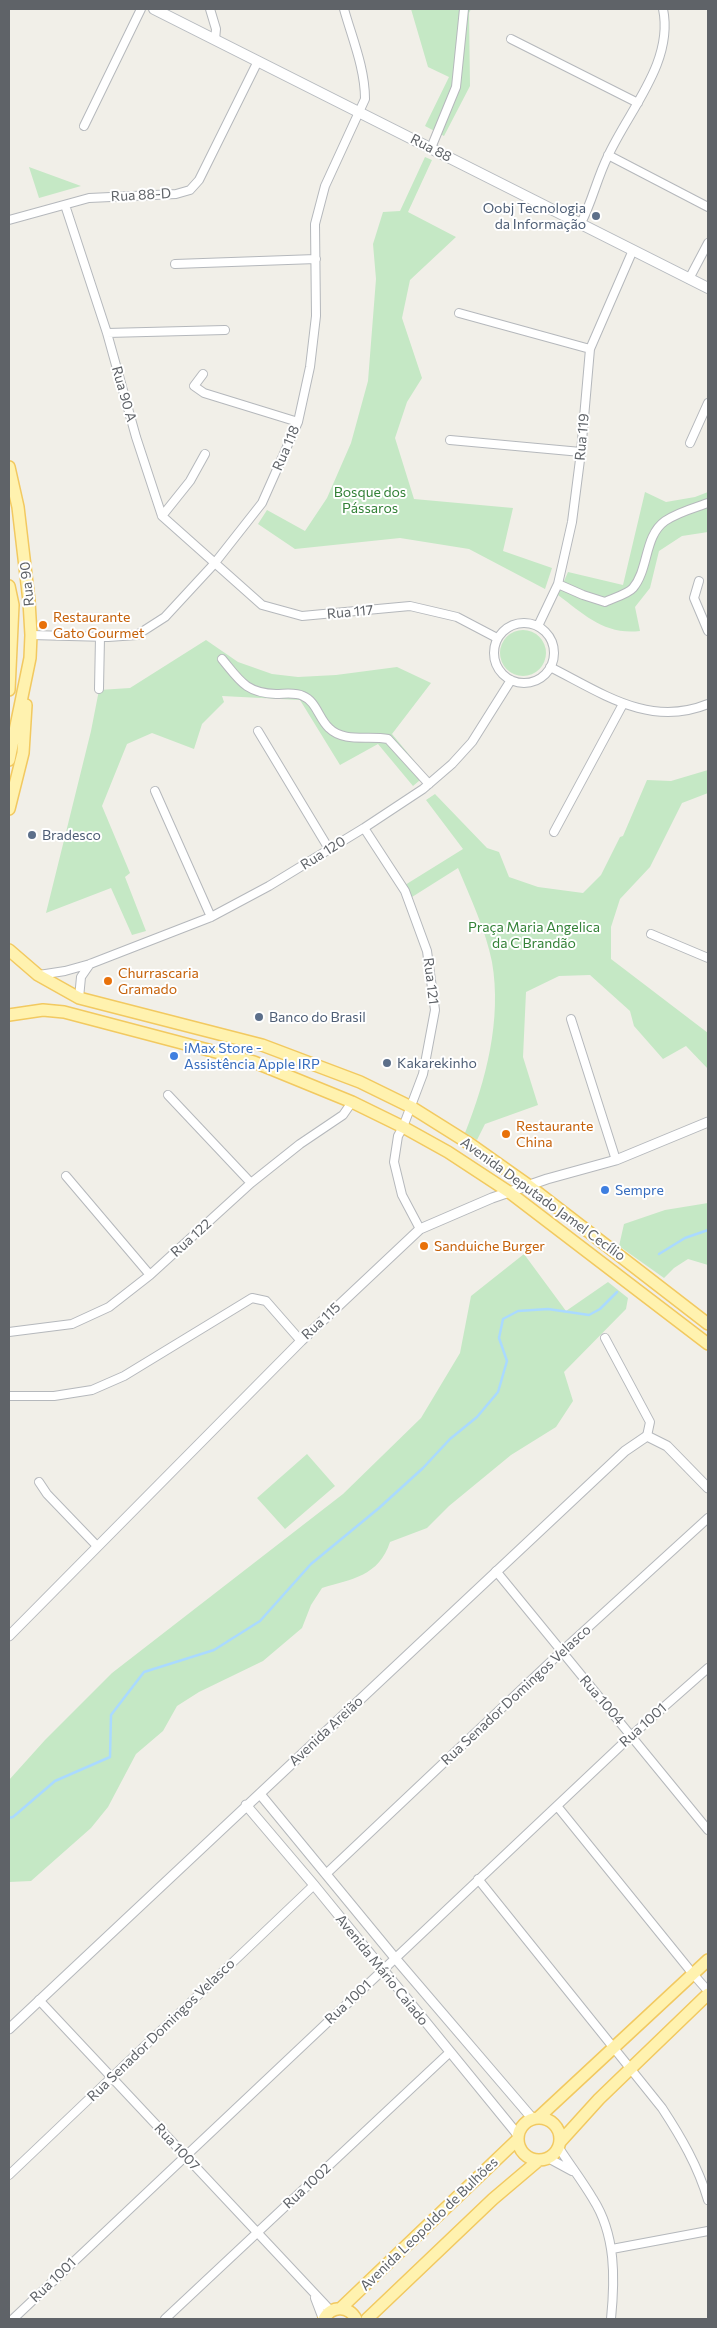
<!DOCTYPE html>
<meta charset="utf-8">
<style>
body{margin:0}
#map{position:relative;width:717px;height:2328px;overflow:hidden;background:#f1efe8;font-family:Commissioner,sans-serif}
canvas{display:block}
.frame{position:absolute;inset:0;border:10px solid #5f6368;pointer-events:none}
</style>
<div id="map">
<canvas width="717" height="2328"></canvas>
<div class="frame"></div>
</div>
<script>
const ctx = document.querySelector('canvas').getContext('2d');
ctx.lineJoin = 'round';
function fill(path, color) { ctx.fillStyle = color; ctx.fill(path, 'evenodd'); }
function trace(path, color, width, dash) { ctx.strokeStyle = color; ctx.lineWidth = width; ctx.lineCap = dash ? 'butt' : 'round'; ctx.setLineDash(dash || []); ctx.stroke(path); }
function label(font, color, halo, rows, align = 'center') {
  ctx.font = font + ' Commissioner,sans-serif'; ctx.lineWidth = 4; ctx.setLineDash([]); ctx.textBaseline = 'middle'; ctx.strokeStyle = halo; ctx.fillStyle = color; for (const [text, x, y, turn = 0] of rows) {
    ctx.save(); ctx.translate(x, y); ctx.rotate((+turn || 0) * Math.PI / 180); ctx.textAlign = isNaN(turn) ? turn : align; if (halo) ctx.strokeText(text, 0, 0); ctx.fillText(text, 0, 0); ctx.restore();
  }
}
fill(new Path2D(`
 M411,9H471L469,13L470,86L444,136L425,126L449,77L428,67Z
 M425,157L432,160L408,212L456,237L410,280L402,318L422,378L407,402L395,438L414,499L513,508L503,551L552,568L545,589L469,549L400,538L295,549L258,524L267,510L305,531L327,498L351,443L368,381L376,279L373,244L383,212L400,211Z
 M29,167L81,186L39,198Z
 M645,492L666,502L695,497L708,492V532L682,536L659,551L650,588L635,607L640,631C604,635 585,615 558,595L568,572L623,585Z
 M500 653a23 23 0 1 1 46 0a23 23 0 1 1-46 0Z
 M206,640L238,662L272,674L298,677L336,675L397,667L431,683L392,734L426,775L413,786L378,744L340,765L300,700L222,696L224,702L202,724L194,749L152,733L127,744L102,806L130,873L125,877L146,931L132,935L111,888L46,913L91,731L99,690L130,688Z
 M708,770V793L682,803L650,867L620,899L611,927V959L708,1033V1069L686,1046L663,1059L634,1026L630,1011L590,975L559,976L526,992L523,1057L538,1105L485,1124L477,1140L465,1133C486,1081 502,1019 492,962C486,931 470,897 458,868L412,897L405,885L463,849L426,800L435,794L487,848L499,852L509,877L538,887L583,893L601,875L620,837L623,836L647,780L671,781Z
 M708,1203V1265L688,1259L674,1268L664,1278L619,1246L624,1224L665,1210Z
 M524,1254L566,1311L608,1282L628,1298L626,1309L564,1372L573,1401L556,1427L511,1455L449,1506L427,1528L390,1542C379,1576 352,1579 322,1588L311,1605L302,1628L263,1661L199,1692L177,1706L163,1731L136,1754L108,1807L91,1828L31,1881L9,1882V1780L45,1740L112,1673L343,1494L421,1418L460,1353L471,1296Z
 M307,1454L335,1486L285,1529L257,1498Z`), '#c5e8c5');
trace(new Path2D(`
 M659,1254L685,1238L708,1230
 M9,1818L13,1817L55,1781L110,1757L111,1715L144,1672L214,1650L260,1621L311,1564L379,1508L423,1468L450,1439L477,1417L498,1392L507,1361L499,1338L503,1319L518,1311L548,1309L589,1315L600,1309L617,1292`), '#aadaff', 2.5);
const minor = new Path2D(`
 M210,9L216,29L215,40
 M511,39L638,103
 M84,126L141,9
 M431,148L456,87L464,9
 M608,155L708,207
 M65,205L107,333L136,437L162,516L262,605L302,616L410,606L457,617L497,638
 M9,220L89,198L176,194L190,190L199,180L258,61
 M581,223C592,202 597,178 608,156C629,110 674,62 663,9
 M175,264L316,259
 M689,279L708,243
 M459,313L590,349
 M107,333L225,330
 M203,374L194,386L204,393L298,422
 M450,440L581,452
 M690,443L708,403
 M162,516L190,481L205,454
 M699,581L694,598L708,631
 M558,584L583,595L605,602C613,598 628,594 633,588C649,569 644,536 665,521C678,512 694,508 708,503
 M494 653a30 30 0 1 1 60 0a30 30 0 1 1-60 0Z
 M538,626L558,584L572,522L581,452L590,349L633,250
 M31,635L108,637L137,635L165,617L214,564L262,503L298,422L310,367L316,316L315,224L325,186L365,99C365,68 352,38 344,9
 M222,659C240,681 246,693 276,694C285,694 295,692 303,696C316,701 319,719 329,728C344,743 369,735 388,739L429,784
 M550,667C602,693 649,728 708,704
 M99,689L100,637
 M258,731L329,849
 M155,791L211,917
 M364,828L405,891L427,951L435,1010L423,1074L403,1127L398,1136L394,1162L402,1195L420,1229
 M554,832L623,704
 M651,934L708,958
 M39,975L65,971L90,964L211,917L269,886L364,828L423,789L452,764L472,742L511,680
 M79,998L81,977L90,964
 M571,1019L616,1160
 M168,1095L251,1183
 M66,1176L150,1275
 M9,1332L72,1324L109,1307L150,1275L251,1183L300,1144L343,1115L352,1102
 M605,1338L650,1422L647,1436
 M9,1396H54L92,1390L124,1376L252,1298L266,1301L301,1341
 M39,1482L47,1494L97,1546
 M496,1571L708,1830
 M557,1806L693,1974L708,1991
 M326,1874L561,1652L708,1518
 M478,1879L662,2108C681,2137 698,2166 708,2200
 M39,2000L331,2311
 M559,2148C570,2165 583,2182 593,2199C616,2235 615,2279 611,2319
 M548,2158L572,2171
 M9,2175L314,1885
 M612,2249L708,2231
 M315,2298L323,2319
 M13,2319L632,1735L708,1668
 M165,2319L449,2053`);
const tertiary = new Path2D(`
 M9,1636L301,1341L420,1229L492,1198L547,1179L616,1160L708,1122
 M260,1794L395,1958L532,2118
 M246,1805L314,1885L518,2135
 M9,2029L625,1451L647,1436L667,1446L708,1488`);
const secondary = new Path2D(`
 M154,9L708,288`);
const primary = new Path2D(`
 M9,467L18,507L29,601L31,635L30,658L9,760
 M9,586L13,605L9,690
 M9,809L23,753L26,705
 M9,950L38,975L79,998L262,1045L360,1082L411,1107L470,1144L528,1185L708,1324
 M9,1015L43,1010L64,1012L254,1062L352,1102L403,1127L448,1152L509,1192L708,1344
 M539,2117L708,1960
 M518 2139a21 21 0 1 1 42 0a21 21 0 1 1-42 0Z
 M560,2142L599,2099L708,1994
 M341,2308L517,2140
 M324,2319C332,2305 349,2306 356,2319
 M367,2319L493,2199L539,2160`);
trace(minor, '#b5b8bc', 10);
trace(tertiary, '#b5b8bc', 11);
trace(secondary, '#b6babf', 12);
trace(primary, '#f2c960', 14);
trace(minor, '#fff', 8);
trace(tertiary, '#fff', 9);
trace(secondary, '#fff', 10);
trace(primary, '#fff2af', 11);
for (const [x, y, r, color] of [
 [596,216,5,"#5c6f8a"],
 [43,625,5,"#e8710a"],
 [32,835,5,"#5c6f8a"],
 [108,981,5,"#e8710a"],
 [259,1017,5,"#5c6f8a"],
 [174,1056,5,"#3f7fe0"],
 [387,1063,5,"#5c6f8a"],
 [506,1134,5,"#e8710a"],
 [605,1190,5,"#3f7fe0"],
 [424,1246,5,"#e8710a"]
]) { const dot = new Path2D(); dot.arc(x, y, r, 0, 2 * Math.PI); ctx.fillStyle = color; ctx.fill(dot); trace(dot, '#fff', 2); }
label('14px', '#5f6368', '#fff', [
 ["Rua 88",431,148,27],
 ["Rua 88-D",141,195,-3],
 ["Rua 90 A",124,394,74],
 ["Rua 119",582,437,-85],
 ["Rua 118",286,448,-67],
 ["Rua 90",27,584,-96],
 ["Rua 117",350,612,-5],
 ["Rua 120",323,853,-32],
 ["Rua 121",431,981,83],
 ["Avenida Deputado Jamel Cecílio",543,1199,36],
 ["Rua 122",191,1238,-42],
 ["Rua 115",321,1321,-43],
 ["Rua Senador Domingos Velasco",516,1695,-43],
 ["Rua 1004",602,1700,49],
 ["Rua 1001",643,1725,-42],
 ["Avenida Areião",326,1731,-43],
 ["Avenida Mário Caiado",382,1970,51],
 ["Rua 1001",348,2002,-43],
 ["Rua Senador Domingos Velasco",161,2030,-44],
 ["Rua 1007",177,2147,47],
 ["Rua 1002",307,2186,-43],
 ["Avenida Leopoldo de Bulhões",429,2224,-44],
 ["Rua 1001",53,2280,-44]
]);
label('14px', '#4e5e75', '#fff', [
 ["Oobj Tecnologia",586,208,"right"],
 ["da Informação",586,224,"right"],
 ["Bradesco",42,835],
 ["Banco do Brasil",269,1017],
 ["Kakarekinho",397,1063]
], 'left');
label('14px', '#348238', '#fff', [
 ["Bosque dos",370,492],
 ["Pássaros",370,508],
 ["Praça Maria Angelica",534,927],
 ["da C Brandão",534,943]
]);
label('14px', '#c56008', '#fff', [
 ["Restaurante",53,617],
 ["Gato Gourmet",53,633],
 ["Churrascaria",118,973],
 ["Gramado",118,989],
 ["Restaurante",516,1126],
 ["China",516,1142],
 ["Sanduiche Burger",434,1246]
], 'left');
label('14px', '#366cbe', '#fff', [
 ["iMax Store -",184,1048],
 ["Assistência Apple IRP",184,1064],
 ["Sempre",615,1190]
], 'left');
</script>
